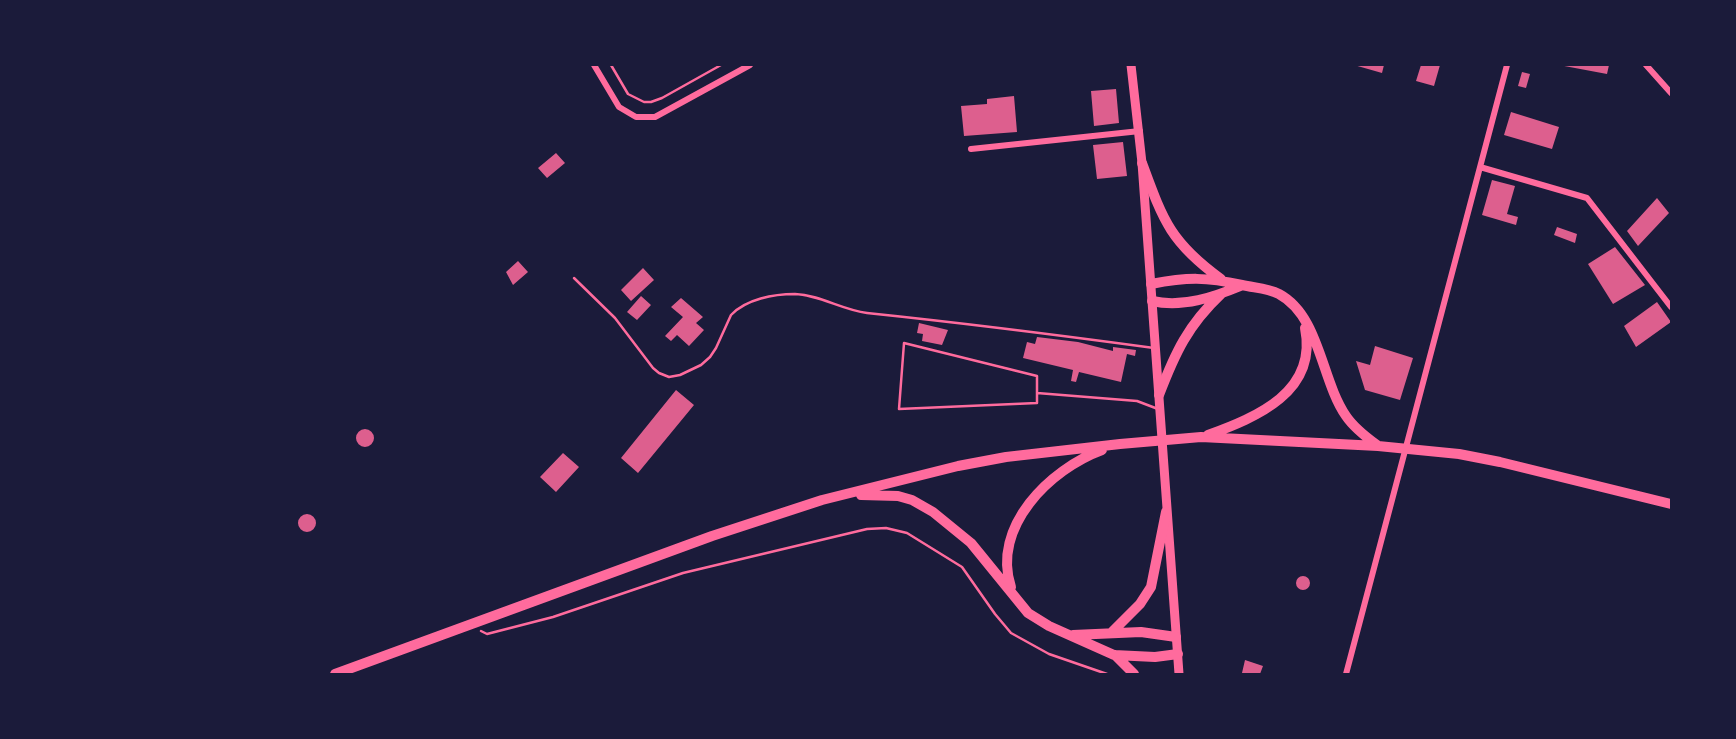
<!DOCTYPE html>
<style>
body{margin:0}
#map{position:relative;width:1736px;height:739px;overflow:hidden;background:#1b1b3a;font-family:"PT Sans",sans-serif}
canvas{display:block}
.frame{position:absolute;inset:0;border:66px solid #1b1b3a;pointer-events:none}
</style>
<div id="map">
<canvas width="1736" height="739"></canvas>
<div class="frame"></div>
</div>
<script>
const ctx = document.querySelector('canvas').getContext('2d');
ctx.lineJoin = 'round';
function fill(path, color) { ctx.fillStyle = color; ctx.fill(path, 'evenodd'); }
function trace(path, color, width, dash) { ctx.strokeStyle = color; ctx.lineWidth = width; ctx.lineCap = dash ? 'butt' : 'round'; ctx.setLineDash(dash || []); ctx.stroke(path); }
fill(new Path2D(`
 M1354,65H1384L1382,73Z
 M1421,65H1440L1434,86L1416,81Z
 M1559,65H1609L1607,74Z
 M1522,72L1530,74L1526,88L1518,86Z
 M1116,89L1119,123L1094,126L1091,91Z
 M1014,96L1017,132L964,136L961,106L987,104V99Z
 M1511,112L1559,127L1552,149L1504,135Z
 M1123,142L1127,176L1097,179L1093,145Z
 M556,153L565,163L547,178L538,168Z
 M1492,180L1515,186L1507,214L1518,217L1516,225L1482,215Z
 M1657,198L1669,213L1638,246L1627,231Z
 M1557,227L1577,234L1575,243L1554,235Z
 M1615,247L1645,285L1613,304L1588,264Z
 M518,261L528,272L513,285L506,272Z
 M643,268L654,280L631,301L621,290Z
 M641,296L651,305L637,320L627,312Z
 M681,298L703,317L696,323L704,330L689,346L677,335L671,341L665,336L683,317L671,307Z
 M1657,302L1671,322L1636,347L1624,326Z
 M919,323L948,330L942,345L922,341L923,334L917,333Z
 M1037,337L1078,342L1113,351V347L1136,350L1135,356L1127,354L1121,382L1079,372L1076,382L1071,381L1073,370L1023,358L1027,342L1035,344Z
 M1375,346L1413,358L1400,400L1365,390L1356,361L1370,365Z
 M676,390L694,405L638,473L621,458Z
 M356 438a9 9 0 1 1 18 0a9 9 0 1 1-18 0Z
 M563,453L579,467L556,492L540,477Z
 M298 523a9 9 0 1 1 18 0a9 9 0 1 1-18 0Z
 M1296 583a7 7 0 1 1 14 0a7 7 0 1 1-14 0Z
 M1245,660L1263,666L1260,674L1242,673Z`), '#dd5f8e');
trace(new Path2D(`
 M611,65L628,94L644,102H651L662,98L721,65
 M481,631L487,634L553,617L683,573L867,529L886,528L907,533L962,567L995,614L1011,633L1049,654L1107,674`), '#ff6b9d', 2.5);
trace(new Path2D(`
 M574,278L615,318L653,368L659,373L669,377L680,375L701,365L710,357L716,348L731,315C746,299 774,294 795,294C820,295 842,310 867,313C963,323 1058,335 1154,348
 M904,343L1037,376V403L899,409Z
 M1037,393L1137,401L1158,409`), '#ff6b9d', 2.5);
trace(new Path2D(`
 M594,65L619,107L636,117H655L750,65
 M1646,65L1671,93
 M971,149L1140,131
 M1480,167L1587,198L1671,307
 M1346,674L1507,65`), '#ff6b9d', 6);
trace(new Path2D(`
 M1131,65L1142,163L1179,674`), '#ff6b9d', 9);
trace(new Path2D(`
 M1142,163C1163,220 1170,242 1221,279
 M1151,284C1188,277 1206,277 1242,285C1255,288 1267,288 1279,294C1320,316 1321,380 1346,416C1354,428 1366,437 1377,445
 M1152,301C1183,308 1214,297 1243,285
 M1159,395C1175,353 1188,325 1221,294
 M1208,435C1257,417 1318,392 1305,328
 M861,495L898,496L912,500L933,512L971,543L1028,613L1049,626L1114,655L1155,657L1178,654
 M1011,587C991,527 1050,469 1102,450
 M1111,633L1140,604L1151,587L1166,512
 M1073,635L1141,632L1176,637
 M1115,655L1134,674
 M335,674L712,536L822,500L958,466L1006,457L1120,444L1201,437L1378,446L1459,454L1500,462L1671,504`), '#ff6b9d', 10);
</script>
